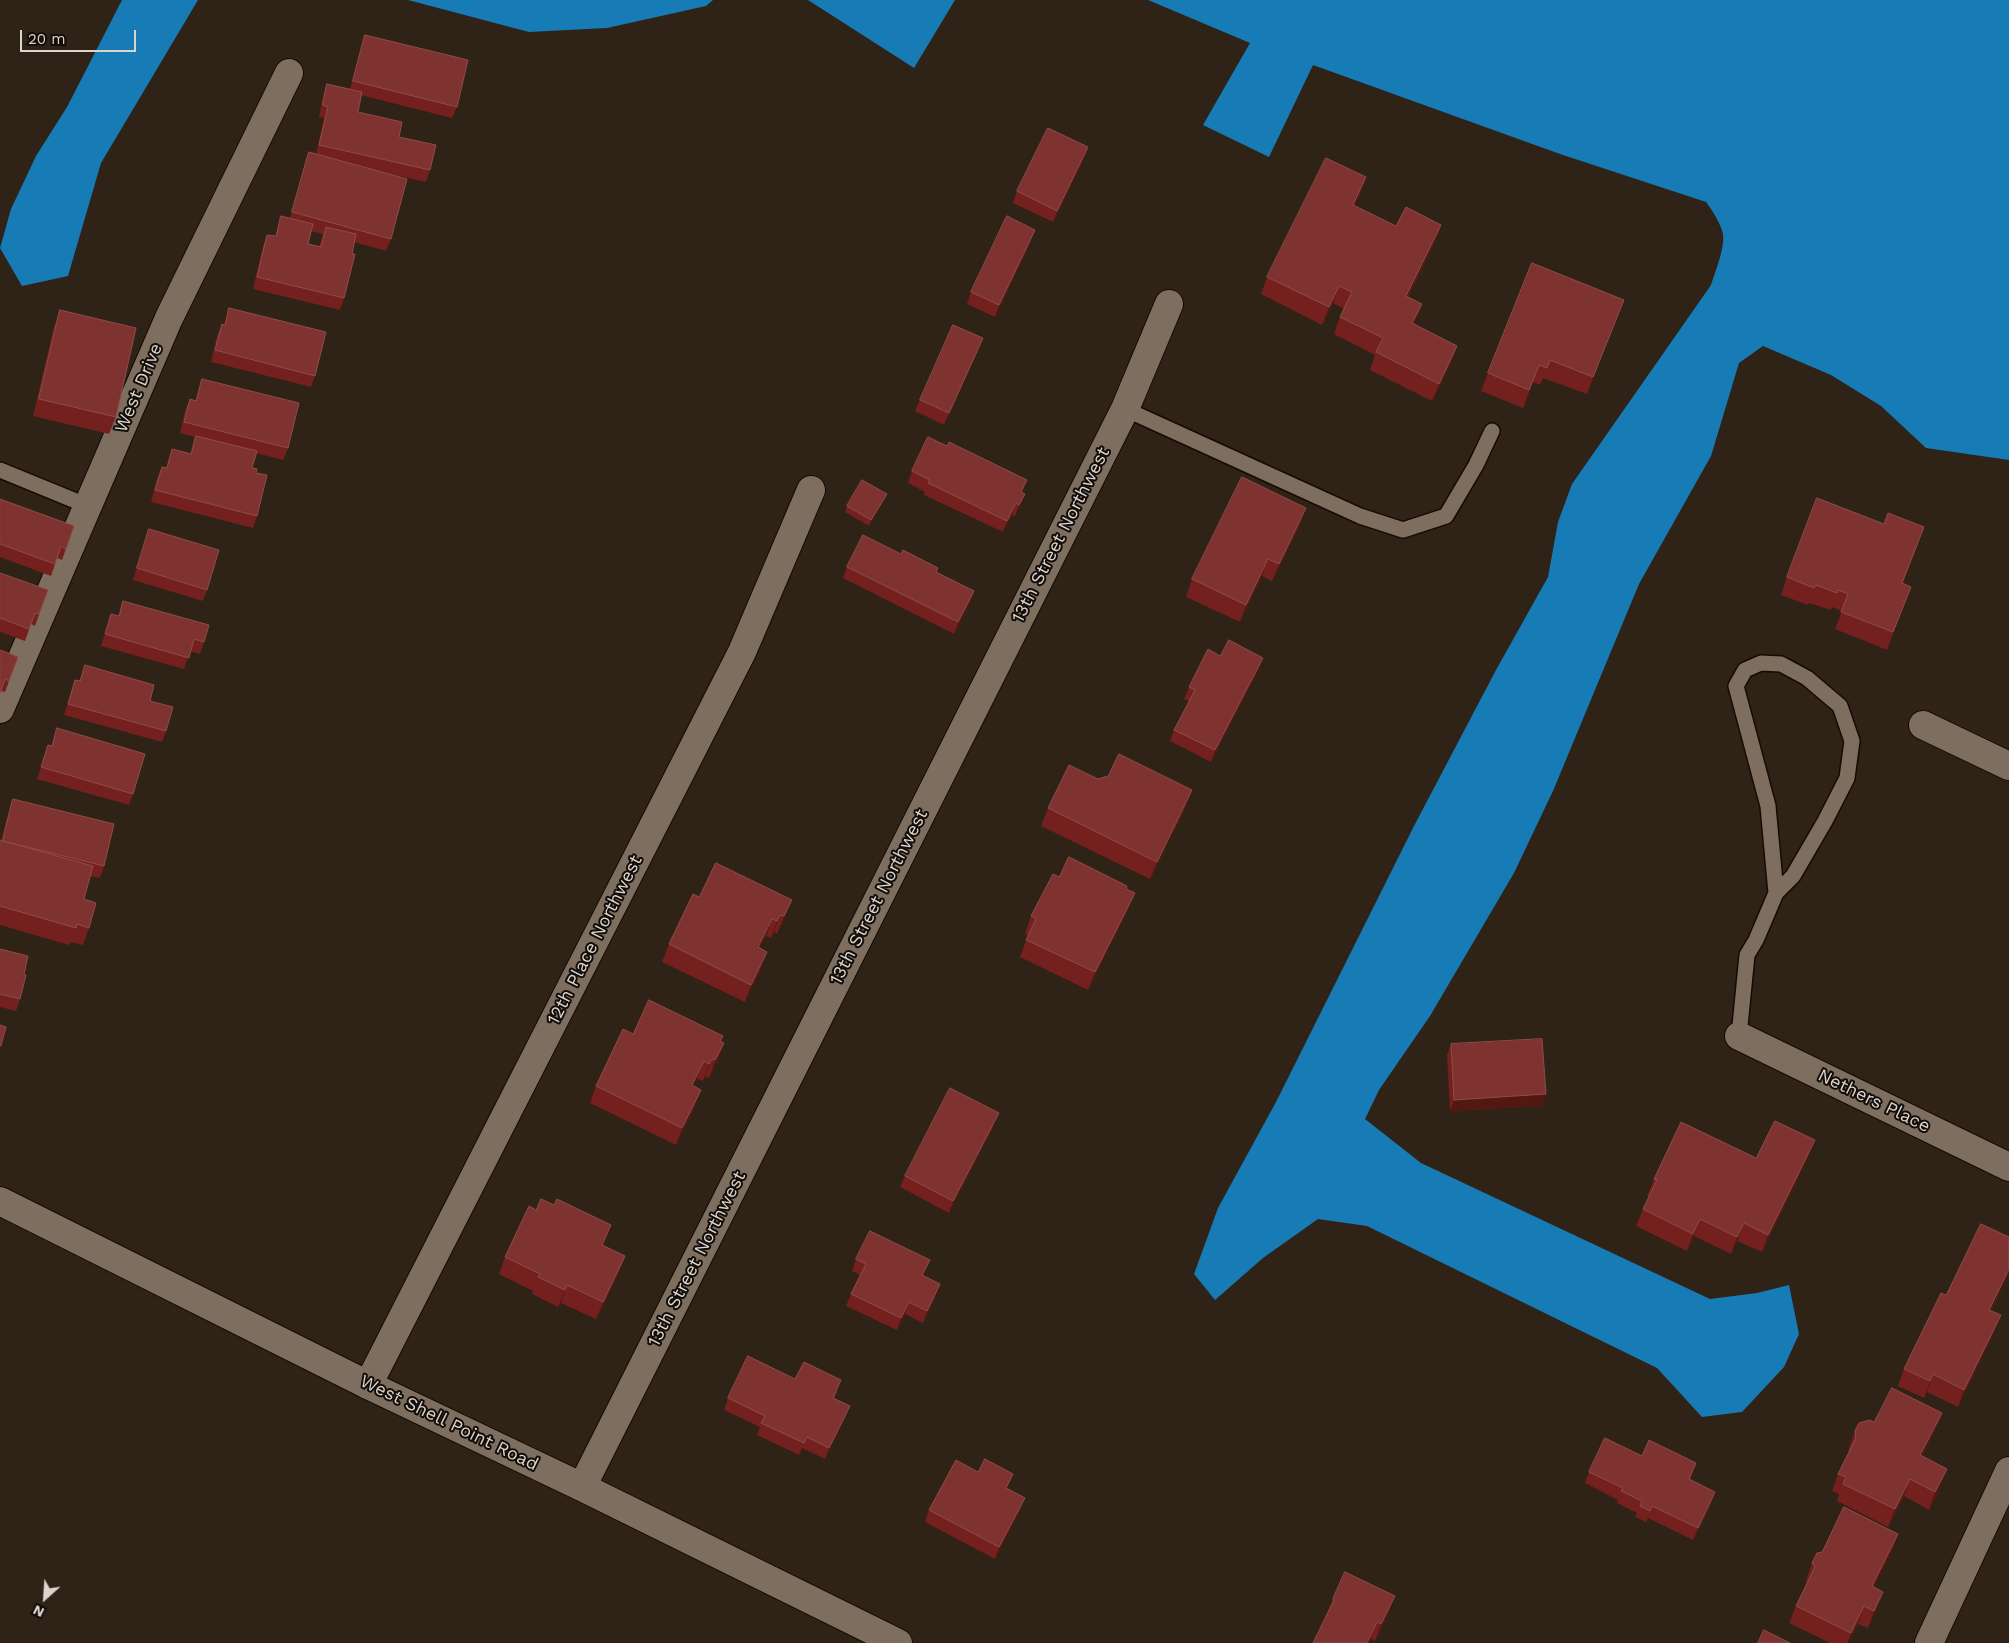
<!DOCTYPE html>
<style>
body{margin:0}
#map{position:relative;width:2009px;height:1643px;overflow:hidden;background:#2f2216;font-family:"Work Sans",sans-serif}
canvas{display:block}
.north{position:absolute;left:20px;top:1573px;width:50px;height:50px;-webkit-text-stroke:4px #120d08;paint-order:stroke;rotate:206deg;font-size:14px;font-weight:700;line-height:20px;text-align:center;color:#ddd5cd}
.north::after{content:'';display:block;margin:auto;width:18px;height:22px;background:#ddd5cd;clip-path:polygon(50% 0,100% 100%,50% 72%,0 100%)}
.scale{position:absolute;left:20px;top:30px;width:116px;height:22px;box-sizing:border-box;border:2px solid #ddd5cd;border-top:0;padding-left:6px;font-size:15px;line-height:18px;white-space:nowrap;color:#ddd5cd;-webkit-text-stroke:4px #120d08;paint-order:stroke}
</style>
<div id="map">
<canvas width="2009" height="1643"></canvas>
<div class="north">N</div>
<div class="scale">20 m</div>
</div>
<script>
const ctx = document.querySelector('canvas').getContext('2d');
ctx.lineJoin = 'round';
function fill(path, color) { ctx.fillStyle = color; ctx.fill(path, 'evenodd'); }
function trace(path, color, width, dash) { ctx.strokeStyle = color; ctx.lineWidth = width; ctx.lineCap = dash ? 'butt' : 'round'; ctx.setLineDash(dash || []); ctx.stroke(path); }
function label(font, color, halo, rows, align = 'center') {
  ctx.font = font + ' "Work Sans",sans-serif'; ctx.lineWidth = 4; ctx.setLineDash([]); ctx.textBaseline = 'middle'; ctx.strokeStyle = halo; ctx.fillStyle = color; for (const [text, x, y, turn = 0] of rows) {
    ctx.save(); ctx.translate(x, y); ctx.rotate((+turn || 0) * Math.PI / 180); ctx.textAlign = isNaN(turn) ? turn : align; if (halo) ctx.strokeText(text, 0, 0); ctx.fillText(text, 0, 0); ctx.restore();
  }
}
fill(new Path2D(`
 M122,0H198L101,163L68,276L22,286L0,248L11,209L36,156L67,107Z
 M408,0H713L706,6L607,28L529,32Z
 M808,0H955L914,68Z
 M1148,0H2009V460L1926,448L1881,406L1831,375L1763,346L1739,363L1711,456L1639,584L1553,791L1514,873L1430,1016L1379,1090L1365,1119L1421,1163L1710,1299L1757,1293L1789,1285L1799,1334L1784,1367L1742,1412L1702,1417L1657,1368L1367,1226L1318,1219L1263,1258L1215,1300L1194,1274L1218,1208L1276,1102L1414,826L1496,670L1548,577L1558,522L1572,484L1711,285C1715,272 1725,248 1723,234C1721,224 1712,210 1706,202L1560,154L1313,65L1269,157L1203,125L1250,43Z`), '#177bb5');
const service = new Path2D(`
 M1125,409L1360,516L1403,530L1446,516L1476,465L1492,431
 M0,470L88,506
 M1739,1036L1747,955L1756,940L1776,893L1793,876L1825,821L1847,778L1852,741L1840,706L1807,678L1781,664L1761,663L1745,670L1736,686L1768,806L1776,893`);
const minor = new Path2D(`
 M0,709L169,318L289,73
 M1923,725L2009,766
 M1739,1036L2009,1167
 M368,1385L742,652L811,490
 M582,1487L1125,409L1169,304
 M1929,1643L2009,1471`);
const tertiary = new Path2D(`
 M0,1201L368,1385L582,1487L898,1643`);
trace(service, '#160b02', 18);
trace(minor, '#160b02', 30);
trace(tertiary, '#160b02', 30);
trace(service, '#7d6e60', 15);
trace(minor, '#7d6e60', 28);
trace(tertiary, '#7d6e60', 28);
fill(new Path2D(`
 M365,35L457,107L452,118L361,95L358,112L399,137L430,170L426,182L380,172L391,239L386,251L354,242L352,254L344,298L340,310L253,289L263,246L267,235L275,236L281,216L290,218L305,164L309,152L316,154L324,118L319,117L323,96L327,84L350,89L361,47ZM311,231L323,234L319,247L308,244Z
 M1084,159L1053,222L1013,203L1017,191Z
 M1360,195L1354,206L1396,226L1441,225L1435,242L1408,297L1422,304L1414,324L1457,346L1451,363L1432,401L1370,370L1375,355L1334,334L1340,317L1344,309L1333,303L1322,325L1261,294L1267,277Z
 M1031,242L995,317L967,304L971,292Z
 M229,308L315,376L311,387L211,362L217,336L222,324L224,325Z
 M60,310L116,417L109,434L33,416L54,327Z
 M1617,317L1587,394L1543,378L1540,385L1533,382L1523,408L1481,391L1488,373Z
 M983,338L979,349L944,425L915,411L920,400Z
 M202,379L288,448L283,460L256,453L252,468L256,473L257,516L253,528L151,502L157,479L162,467L166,468L172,449L190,454L195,437L180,433L185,411L190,399L195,401Z
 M912,471L1022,492L1025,494L1021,505L1015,516L1012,515L1003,532L924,495L925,492L908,483Z
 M887,494L884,500L869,526L845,512L847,506Z
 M0,499L74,526L62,560L57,558L51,576L0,557Z
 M1300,525L1272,581L1262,576L1240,622L1186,597L1192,579Z
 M149,529L207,590L203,601L133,580Z
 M1918,544L1902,584L1904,604L1887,650L1835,629L1842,611L1832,607L1831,610L1809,603L1808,605L1781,595L1787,577Z
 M901,554L938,568L937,573L974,591L970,603L954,634L843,578L847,567Z
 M0,573L48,590L35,626L31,624L25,641L0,632Z
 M123,601L204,642L200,654L190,651L184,669L101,646L111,614L118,616Z
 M0,650L18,657L5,692L1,691Z
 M1220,656L1263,658L1259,669L1211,762L1170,741L1174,730L1189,701L1184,699L1189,687Z
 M85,665L150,701L166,731L162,742L64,715L71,692L75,680L79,681Z
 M57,728L133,794L129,805L37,779L48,745L51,746Z
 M1098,779L1186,807L1150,879L1041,826L1048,808Z
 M13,799L104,866L100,878L90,876L84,899L89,928L83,945L71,942L69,945L0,925V840L1,841L9,810Z
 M716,863L785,917L777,934L774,932L771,938L766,936L760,948L761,969L745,1002L662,962L669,944L699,897Z
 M1059,877L1126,889L1128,910L1088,990L1020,957L1028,935L1025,934L1031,916Z
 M0,949L24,974L20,999L16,1011L0,1007Z
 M633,1034L723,1036L721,1041L724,1043L718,1060L709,1078L705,1076L703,1081L697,1078L693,1086L695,1107L676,1145L590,1103L596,1086Z
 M1451,1044L1542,1106L1450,1111L1447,1055Z
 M994,1125L949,1213L900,1187L905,1176Z
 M1756,1158H1808L1762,1252L1737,1241L1731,1254L1694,1236L1687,1251L1636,1226L1643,1209L1649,1197L1647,1196L1654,1179Z
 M2009,1237V1273L1991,1311L1994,1333L1958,1407L1927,1392L1924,1398L1898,1386L1904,1369L1946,1295Z
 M605,1242L603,1246L625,1256L619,1273L596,1319L561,1303L558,1307L532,1294L533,1291L499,1274L505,1257Z
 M856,1259L925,1272L923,1276L936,1296L923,1323L905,1314L897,1330L846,1306L851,1294L860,1275L852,1271Z
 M795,1379L837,1392L834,1398L850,1406L845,1417L825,1459L802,1448L799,1455L757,1435L760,1427L724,1410L728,1398Z
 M1942,1413L1935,1430L1922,1456L1941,1486L1929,1510L1904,1496L1888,1527L1837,1501L1839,1494L1832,1491L1838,1474L1849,1451V1448L1855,1431L1874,1422Z
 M1642,1456L1696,1463L1690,1480L1715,1492L1711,1504L1693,1540L1648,1518L1646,1522L1635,1517L1637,1513L1617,1503L1618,1500L1585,1483L1589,1472Z
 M1007,1488L1025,1498L1020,1510L995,1559L925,1522L929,1510Z
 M1898,1534L1892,1551L1874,1587L1877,1609L1868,1628L1858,1624L1848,1643H1830L1789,1623L1796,1606L1807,1582L1806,1581L1812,1563Z
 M1333,1599L1389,1613L1375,1641L1371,1639L1369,1643H1313L1327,1614Z`), '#74201e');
fill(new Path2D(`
 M1088,147L1084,159L1053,222L1057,211Z
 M1366,177L1360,195L1346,222L1353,205Z
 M1441,225L1435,242L1399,314L1406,296Z
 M1035,230L1031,242L995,317L999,305Z
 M1339,286L1333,303L1322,325L1329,307Z
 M1624,300L1617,317L1587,394L1593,377Z
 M1422,304L1415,321L1406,340L1412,323Z
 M983,338L979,349L944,425L949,413Z
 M1457,346L1451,363L1432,401L1439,384Z
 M887,494L884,500L869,526L871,520Z
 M1025,494L1021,505L1015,516L1019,505Z
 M1016,503L1012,515L1003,532L1007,521Z
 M1306,508L1300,525L1272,581L1279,564Z
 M1268,559L1262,576L1240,622L1246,605Z
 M974,591L970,603L954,634L958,622Z
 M1263,658L1259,669L1211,762L1215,750Z
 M1192,790L1186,807L1150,879L1157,862Z
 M1135,893L1128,910L1088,990L1095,972Z
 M792,900L785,917L777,934L784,916Z
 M780,915L774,932L771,938L777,921Z
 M772,919L766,936L752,965L758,947Z
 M767,952L761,969L745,1002L751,985Z
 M724,1043L718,1060L709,1078L715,1060Z
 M712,1059L705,1076L703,1081L709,1064Z
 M704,1061L697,1078L685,1103L692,1085Z
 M701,1090L695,1107L676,1145L682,1128Z
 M1546,1094L1542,1106L1450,1111L1454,1100Z
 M999,1113L994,1125L949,1213L953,1201Z
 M1815,1140L1808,1158L1762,1252L1768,1235Z
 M1700,1219L1694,1236L1687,1251L1693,1234Z
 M1744,1223L1737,1241L1731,1254L1737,1237Z
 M611,1225L605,1242L595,1263L602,1245Z
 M625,1256L619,1273L596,1319L603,1302Z
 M930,1260L925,1272L918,1287L922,1275Z
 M2009,1269V1273L1983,1327L1989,1310Z
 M940,1284L936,1296L923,1323L927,1311Z
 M567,1285L561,1303L558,1307L565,1290Z
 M909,1302L905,1314L897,1330L901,1318Z
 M2001,1315L1994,1333L1958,1407L1964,1390Z
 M1933,1374L1927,1392L1924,1398L1930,1381Z
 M850,1406L845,1417L825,1459L829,1448Z
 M1942,1413L1935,1430L1914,1472L1920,1455Z
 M1696,1463L1692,1475L1684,1491L1689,1479Z
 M1947,1469L1941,1486L1929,1510L1935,1492Z
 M1910,1479L1904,1496L1888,1527L1895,1509Z
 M1715,1492L1711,1504L1693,1540L1698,1528Z
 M1025,1498L1020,1510L995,1559L999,1547Z
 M1898,1534L1892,1551L1866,1604L1872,1586Z
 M1883,1592L1877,1609L1868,1628L1874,1611Z
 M1395,1596L1389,1613L1375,1641L1381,1624Z
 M1864,1606L1858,1624L1848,1643H1847L1851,1633Z
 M1377,1622L1369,1643H1367Z`), '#541813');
const building = new Path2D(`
 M365,35L468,60L457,107L353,81Z
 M327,84L362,92L358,112L402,122L399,137L436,145L430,170L319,145L328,107L323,105Z
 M1048,128L1088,147L1057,211L1017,191Z
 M309,152L407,179L391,239L292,212Z
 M1326,158L1366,177L1353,205L1396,226L1406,207L1441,225L1406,296L1422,304L1412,323L1457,346L1439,384L1376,352L1383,338L1340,317L1352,292L1339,286L1329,307L1267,277Z
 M281,216L313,224L308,244L321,247L326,227L356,234L352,254H355L344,298L257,277L267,235L276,236Z
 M1007,216L1035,230L999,305L971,292Z
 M1532,263L1624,300L1593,377L1550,360L1547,368L1539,365L1529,390L1488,373Z
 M229,308L326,332L315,376L215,350L222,324L225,325Z
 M60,310L136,328L116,417L39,399Z
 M953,325L983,338L949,413L920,400Z
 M202,379L299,403L288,448L184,422L190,399L196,401Z
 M196,436L257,451L252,468L257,469L256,473L267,475L257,516L155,490L162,467L167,468L172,449L191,454Z
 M928,437L947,446L949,442L1027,480L1021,492L1025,494L1019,505L1016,503L1007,521L928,483L930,480L912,471Z
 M1242,477L1306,508L1279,564L1268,559L1246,605L1192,579Z
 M862,480L887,494L871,520L847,506Z
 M1817,498L1884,524L1888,513L1924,527L1902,583L1911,587L1893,632L1841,612L1848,594L1838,590L1837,593L1816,585L1814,588L1787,577Z
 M0,499L74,526L66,549L61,546L55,564L0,544Z
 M149,529L219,550L207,590L137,568Z
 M863,535L901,554L903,550L938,568L936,572L974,591L958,622L847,567Z
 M0,573L48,590L39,614L35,613L29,629L0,618Z
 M123,601L209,625L204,642L194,639L189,658L105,634L111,614L119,616Z
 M1229,640L1263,658L1215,750L1174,730L1195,690L1189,687L1208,649L1220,656Z
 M0,650L18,657L9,681L5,679L0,693Z
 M85,665L154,685L150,701L173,707L166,731L68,704L75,680L80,681Z
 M57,728L145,754L133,794L41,767L48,745L52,746Z
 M1119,754L1192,790L1157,862L1048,808L1069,765L1098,779L1108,776Z
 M13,799L114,824L104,866L3,841Z
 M0,840L93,866L84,899L96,903L89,928L77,924L76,928L0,906Z
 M1069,857L1127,886L1126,889L1135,893L1095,972L1026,940L1036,919L1031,916L1053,874L1059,877Z
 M716,863L792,900L784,916L780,915L777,921L772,919L758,947L767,952L751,985L669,944L693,894L699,897Z
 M0,949L28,956L24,974L26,975L20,999L0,994Z
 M649,1000L723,1036L720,1041L724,1043L715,1060L712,1059L709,1064L704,1061L692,1085L701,1090L682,1128L596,1086L623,1029L633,1034Z
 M0,1025L6,1027L1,1046H0Z
 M1542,1039L1546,1094L1454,1100L1451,1044Z
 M950,1088L999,1113L953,1201L905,1176Z
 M1775,1121L1815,1140L1768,1235L1744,1223L1737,1237L1700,1219L1693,1234L1643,1209L1657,1180L1654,1179L1681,1122L1756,1158Z
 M541,1199L554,1205L557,1199L611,1225L602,1245L625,1256L603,1302L567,1285L565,1290L538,1277L540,1274L505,1257L529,1206L536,1210Z
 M1981,1224L2009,1237V1269L1989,1310L2001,1315L1964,1390L1933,1374L1930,1381L1904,1369L1941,1293L1946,1295Z
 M870,1231L930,1260L922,1275L940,1284L927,1311L909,1302L901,1318L851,1294L866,1264L856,1259Z
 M748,1356L795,1379L804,1362L841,1380L833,1398L850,1406L829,1448L807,1437L804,1443L761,1423L765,1416L728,1398Z
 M1892,1388L1942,1413L1920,1455L1947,1469L1935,1492L1910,1479L1895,1509L1843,1484L1846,1477L1838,1474L1856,1438L1855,1431L1859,1423L1870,1420L1874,1422Z
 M1605,1438L1642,1456L1649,1440L1696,1463L1689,1479L1715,1492L1698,1528L1652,1506L1650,1511L1640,1506L1642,1501L1621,1491L1623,1488L1589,1472Z
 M985,1459L1013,1474L1006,1488L1025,1498L999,1547L929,1510L956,1460L978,1472Z
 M1844,1507L1898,1534L1872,1586L1883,1592L1874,1611L1864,1606L1851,1633L1796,1606L1815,1567L1812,1563L1817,1553L1822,1552Z
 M1345,1572L1395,1596L1381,1624L1377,1622L1367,1643H1313L1334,1600L1333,1599Z
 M1764,1630L1790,1643H1758Z`);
fill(building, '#7f3331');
trace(building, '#8e4c49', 1);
label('18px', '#ddd5cd', '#120d08', [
 ["West Drive",139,388,-67],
 ["13th Street Northwest",1061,535,-63],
 ["13th Street Northwest",879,897,-63],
 ["12th Place Northwest",595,940,-63],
 ["Nethers Place",1874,1101,26],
 ["13th Street Northwest",697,1259,-63],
 ["West Shell Point Road",449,1423,26]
]);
</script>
